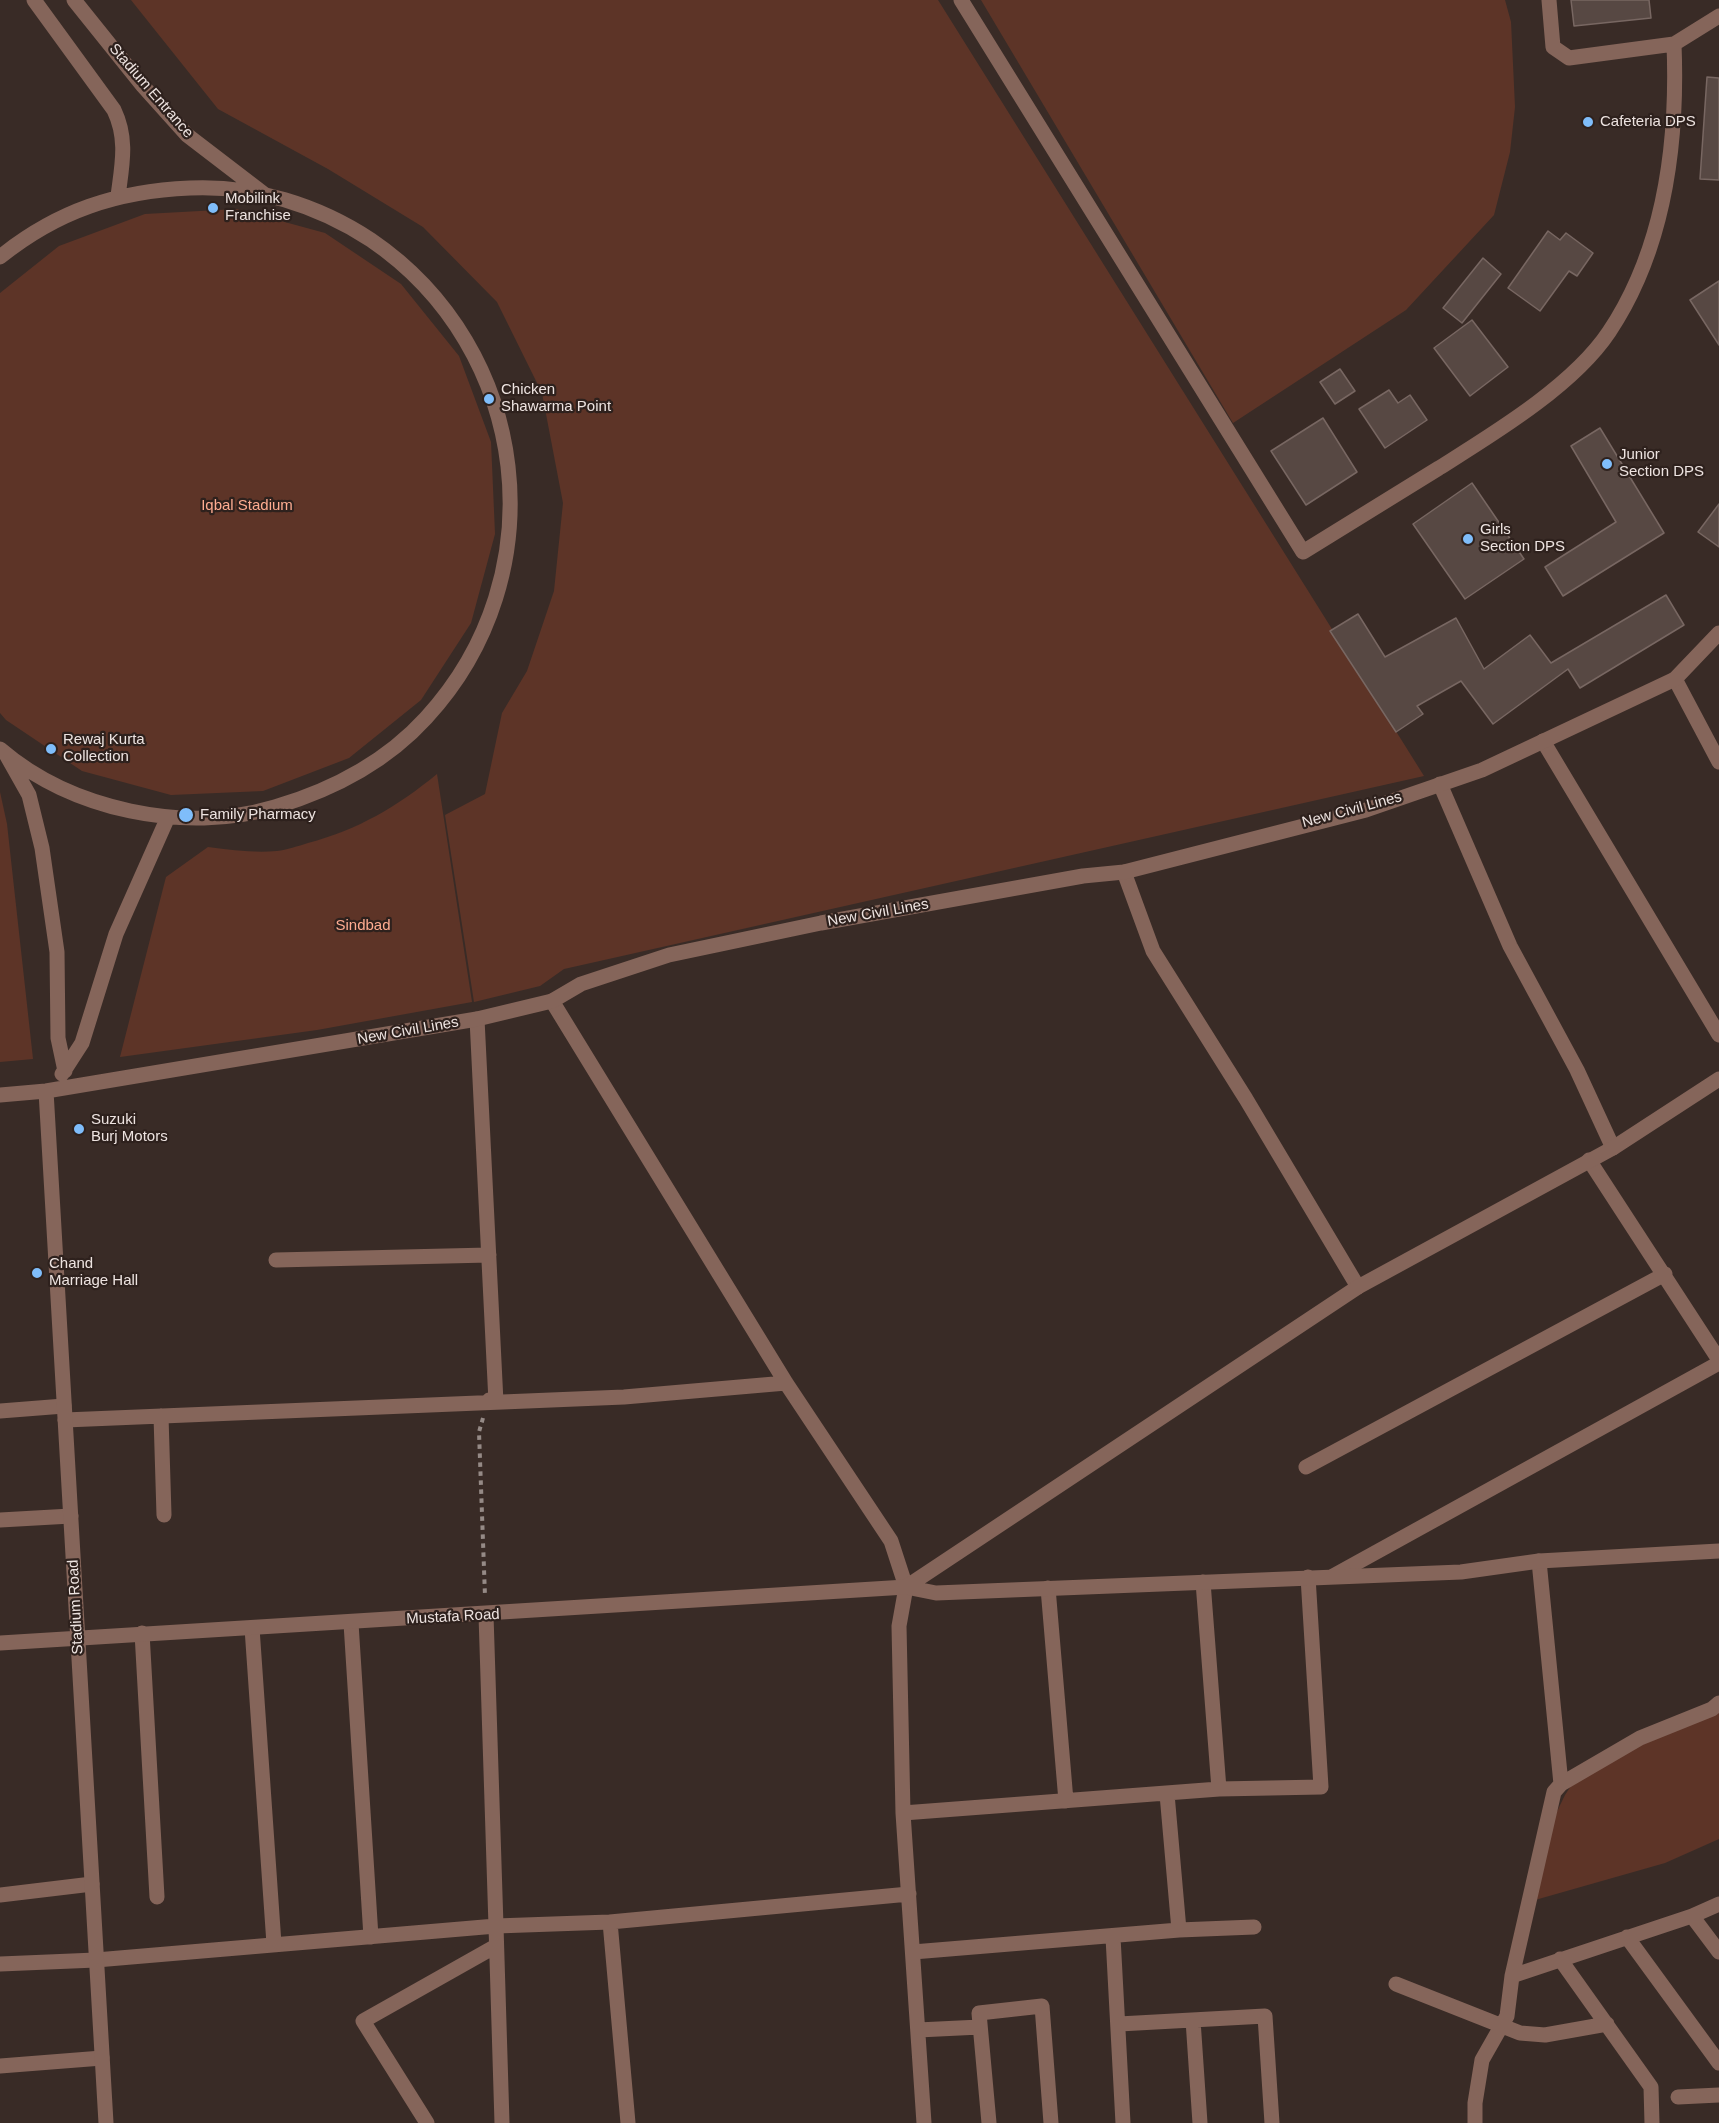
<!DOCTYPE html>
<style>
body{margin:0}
canvas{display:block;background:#392b26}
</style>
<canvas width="1719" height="2123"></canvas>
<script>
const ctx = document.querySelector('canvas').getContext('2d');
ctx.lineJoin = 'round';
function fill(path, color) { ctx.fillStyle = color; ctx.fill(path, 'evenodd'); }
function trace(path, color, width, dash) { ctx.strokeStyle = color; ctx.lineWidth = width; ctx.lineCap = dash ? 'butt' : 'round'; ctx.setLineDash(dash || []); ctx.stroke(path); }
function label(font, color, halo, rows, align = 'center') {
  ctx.font = font + ' Arial,sans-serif'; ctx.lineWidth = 4.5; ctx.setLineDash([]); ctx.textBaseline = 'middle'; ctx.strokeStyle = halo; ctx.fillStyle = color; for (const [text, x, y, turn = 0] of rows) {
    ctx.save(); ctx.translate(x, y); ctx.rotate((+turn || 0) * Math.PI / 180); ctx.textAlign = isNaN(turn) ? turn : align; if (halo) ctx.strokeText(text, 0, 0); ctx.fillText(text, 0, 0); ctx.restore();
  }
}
fill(new Path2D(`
 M131,0H938L1424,776L564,969L540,986L474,1002L445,815L485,794L502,713L527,671L554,591L563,503L542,393L497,302L423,227L328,169L218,109Z
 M981,0H1505L1511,22L1515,107L1510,152L1494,215L1406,310L1233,423Z
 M237,209L325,233L401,284L459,356L491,442L495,534L471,623L421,700L349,758L263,791L171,795L82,771L6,720L0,713V293L59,246L145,214Z
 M437,774L472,1002L317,1030L120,1057L166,877L208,847C231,850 254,853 277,851C287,850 298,846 308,843C358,830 398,806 437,774Z
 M0,792L7,824L33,1059L0,1062Z
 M1719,1705V1839L1665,1863L1528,1902L1548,1830L1565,1795L1586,1763Z`), '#5d3427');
const building = new Path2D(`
 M1571,0H1649L1651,18L1574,26Z
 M1707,77L1719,78V180L1700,179Z
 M1548,231L1560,240L1566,233L1593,253L1577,276L1569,271L1540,311L1508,288Z
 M1483,258L1501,274L1462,323L1443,308Z
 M1719,281V345L1690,300Z
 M1472,320L1508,367L1470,396L1434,348Z
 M1340,369L1355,391L1335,404L1320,382Z
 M1389,390L1398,403L1410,395L1427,420L1385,448L1359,409Z
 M1323,418L1357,472L1306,505L1271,451Z
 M1600,428L1664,533L1563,596L1545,567L1616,522L1571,446Z
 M1472,483L1524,559L1465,599L1413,524Z
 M1719,504V547L1698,532Z
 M1666,595L1684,625L1580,688L1568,669L1493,724L1461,681L1417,706L1423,714L1396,732L1330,631L1358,614L1385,657L1456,618L1484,669L1530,635L1551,663Z`);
fill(building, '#574843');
trace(building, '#786762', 1.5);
trace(new Path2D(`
 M483,1418L479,1432L485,1596`), '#958a86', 4, [4.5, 4.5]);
trace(new Path2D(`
 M961,0L1303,552C1349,524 1394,496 1439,468C1493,434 1573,386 1609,332C1665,248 1678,143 1674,44
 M1549,0L1553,47L1569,58L1674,44L1719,16
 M1675,679L1719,762
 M1543,741L1719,1035
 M1440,784L1510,946L1577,1070L1613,1148
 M1124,872L1153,951L1246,1099L1358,1287
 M552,1001L786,1383L891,1541L906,1587L899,1626L903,1813L924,2123
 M477,1019L496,1402L489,1400
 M1589,1160L1719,1360
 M276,1260L489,1255
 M0,1411L64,1406
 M161,1416L164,1515
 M65,1420L624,1397L786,1383
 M1306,1467L1665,1274
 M0,1520L71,1516
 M1539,1561L1561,1784
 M1333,1576L1719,1363
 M1203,1582L1219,1789
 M1048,1588L1066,1801
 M486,1615L496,1926L610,1922
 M351,1623L371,1937
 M252,1628L274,1944
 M142,1633L157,1897
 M1167,1794L1179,1930
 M903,1813L1219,1789L1321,1787L1308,1577
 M0,1895L92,1884
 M1692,1916L1719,1952
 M1113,1937L1123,2123
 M1627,1937L1719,2063
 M913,1952L1179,1930L1254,1927
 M1560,1959L1651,2087L1652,2123
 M0,1964L96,1960L496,1926L502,2123
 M1512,1976L1692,1916L1719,1904
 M1396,1984L1520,2033L1545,2035L1607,2024
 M1193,2020L1200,2123
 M1119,2024L1265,2016L1272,2123
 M918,2030L980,2027
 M0,2066L102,2058
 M1678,2097L1719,2095
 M427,2123L363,2021L496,1946
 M628,2123L610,1922L909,1894
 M989,2123L979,2013L1042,2006L1051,2123
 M1475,2123V2103L1482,2060L1507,2016L1512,1976L1554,1792L1561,1784L1640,1738L1712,1709L1719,1703`), '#85655a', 15);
trace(new Path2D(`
 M34,0L114,110C128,139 122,165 118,196
 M74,0L143,86L187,135L264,194
 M0,257C57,211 117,191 190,188C254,185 318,205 371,240C531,349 558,575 426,718C385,763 332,790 275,807C185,834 71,810 0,749
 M7,756L29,795L42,848L57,952L58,1038L65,1071
 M62,1074L82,1043L116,934L168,817
 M46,1091L106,2123
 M0,1095L46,1091L477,1019L552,1001L581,984L669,955L821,923L1083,876L1124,872L1366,810L1482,770L1675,679L1719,633
 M906,1587L1358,1287L1613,1148L1719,1079
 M0,1643L906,1587L936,1593L1461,1572L1539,1561L1719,1551`), '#85655a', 15);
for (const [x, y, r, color] of [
 [1588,122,6,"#7fbdfa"],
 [213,208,6,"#7fbdfa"],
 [489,399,6,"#7fbdfa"],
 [1607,464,6,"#7fbdfa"],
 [1468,539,6,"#7fbdfa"],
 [51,749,6,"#7fbdfa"],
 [186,815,8,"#7fbdfa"],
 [79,1129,6,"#7fbdfa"],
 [37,1273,6,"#7fbdfa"]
]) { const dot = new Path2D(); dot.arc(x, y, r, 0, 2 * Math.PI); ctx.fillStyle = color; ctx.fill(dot); trace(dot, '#2e211d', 2); }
label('15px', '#ede3e0', '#2e211d', [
 ["Stadium Entrance",151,91,49],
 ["New Civil Lines",1352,810,-15],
 ["New Civil Lines",878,913,-10],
 ["New Civil Lines",408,1031,-10],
 ["Stadium Road",76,1607,-93],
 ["Mustafa Road",453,1617,-3]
]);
label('15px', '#ede3e0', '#2e211d', [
 ["Cafeteria DPS",1600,122],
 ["Mobilink",225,199],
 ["Franchise",225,216],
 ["Chicken",501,390],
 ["Shawarma Point",501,407],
 ["Junior",1619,455],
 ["Section DPS",1619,472],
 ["Girls",1480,530],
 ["Section DPS",1480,547],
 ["Rewaj Kurta",63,740],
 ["Collection",63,757],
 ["Family Pharmacy",200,815],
 ["Suzuki",91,1120],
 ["Burj Motors",91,1137],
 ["Chand",49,1264],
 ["Marriage Hall",49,1281]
], 'left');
label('15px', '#feac91', '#2e211d', [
 ["Iqbal Stadium",247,506],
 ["Sindbad",363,926]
]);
</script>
